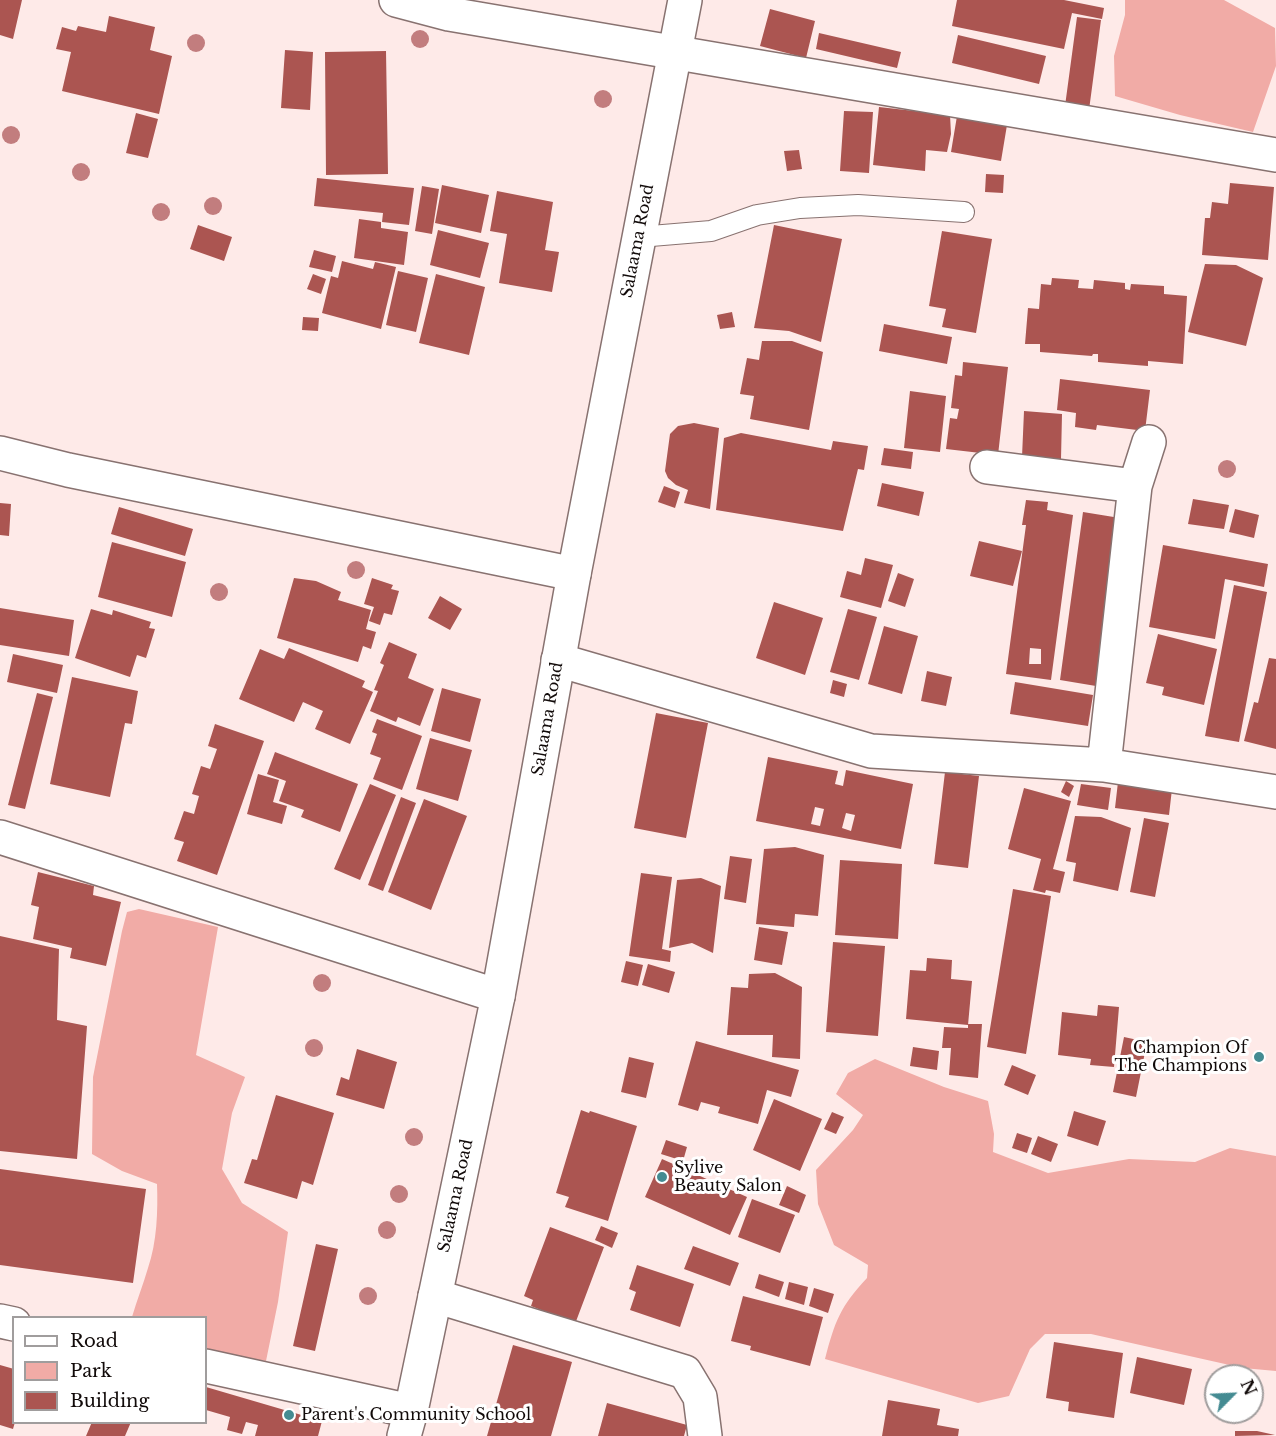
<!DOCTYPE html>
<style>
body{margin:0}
#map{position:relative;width:1276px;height:1436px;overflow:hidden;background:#feeae8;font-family:"Libre Baskerville",serif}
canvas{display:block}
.legend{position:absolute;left:12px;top:1316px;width:195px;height:108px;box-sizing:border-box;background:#fff;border:2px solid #a09d9d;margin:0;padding:8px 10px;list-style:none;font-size:18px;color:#110a09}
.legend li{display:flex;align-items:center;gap:12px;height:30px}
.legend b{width:30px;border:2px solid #a09d9d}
.north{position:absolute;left:1204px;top:1364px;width:60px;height:60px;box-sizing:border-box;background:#fff;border:2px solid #a09d9d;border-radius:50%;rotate:66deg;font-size:16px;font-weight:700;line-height:24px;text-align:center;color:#110a09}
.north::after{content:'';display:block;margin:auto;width:21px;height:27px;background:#448b92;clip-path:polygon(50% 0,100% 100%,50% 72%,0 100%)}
</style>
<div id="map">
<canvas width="1276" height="1436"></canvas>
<ul class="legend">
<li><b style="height:8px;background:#fff"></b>Road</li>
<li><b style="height:16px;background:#f1aba6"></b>Park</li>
<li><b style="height:16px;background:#ab5551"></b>Building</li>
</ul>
<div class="north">N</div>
</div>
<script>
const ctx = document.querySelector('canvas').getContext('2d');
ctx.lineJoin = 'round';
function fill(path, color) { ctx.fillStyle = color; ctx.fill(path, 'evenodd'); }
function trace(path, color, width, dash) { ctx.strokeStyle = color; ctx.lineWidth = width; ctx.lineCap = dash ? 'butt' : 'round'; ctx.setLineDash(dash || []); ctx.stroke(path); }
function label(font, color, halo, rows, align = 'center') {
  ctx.font = font + ' "Libre Baskerville",serif'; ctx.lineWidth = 6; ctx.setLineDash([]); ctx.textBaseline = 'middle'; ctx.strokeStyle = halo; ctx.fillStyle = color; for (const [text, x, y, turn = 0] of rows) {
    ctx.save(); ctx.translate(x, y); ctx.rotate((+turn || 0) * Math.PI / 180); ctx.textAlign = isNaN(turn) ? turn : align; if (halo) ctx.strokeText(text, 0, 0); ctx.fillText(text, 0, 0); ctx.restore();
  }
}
fill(new Path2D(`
 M1125,0H1224L1275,28L1276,66L1253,132L1180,115L1115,96L1114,56L1125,15Z
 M139,909L218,927L196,1055L245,1077L232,1113L222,1169L242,1203L288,1232L278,1302L266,1361L206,1352V1318L132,1317C137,1300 143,1285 148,1268C157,1242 158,1211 157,1184L122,1171L92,1154L93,1077L122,931L127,912Z
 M875,1059L944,1087L988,1101L994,1134L993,1152L1048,1173L1129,1159L1195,1162L1230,1148L1276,1156V1371L1243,1368L1091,1334H1045L1030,1349L1009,1396L978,1403L825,1359C835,1321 840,1307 867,1278L868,1265L834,1245L818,1204L816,1170L853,1130L863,1115L836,1094L848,1073Z`), '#f1aba6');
fill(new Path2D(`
 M0,0H22L13,39L0,35Z
 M957,0H1064L1104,8L1102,19L1072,13L1064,49L952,26Z
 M770,9L815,21L806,58L760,46Z
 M109,16L155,27L150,50L172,56L159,114L62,91L71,52L56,49L62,27L76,31L78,26L106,32Z
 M1077,17L1101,20L1089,110L1065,106Z
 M819,33L901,52L897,68L816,49Z
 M958,35L1046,56L1039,84L952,63Z
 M285,50L313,52L310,110L281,108Z
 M386,51L388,174L326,175L325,52Z
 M879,107L950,115L951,134L947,152L926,150L925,171L873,165Z
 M844,111L873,112L869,173L840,171Z
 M136,113L158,119L148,158L126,153Z
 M957,116L1007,125L1001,161L951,152Z
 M799,150L802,169L787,171L784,151Z
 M986,174L1004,175L1003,193L985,192Z
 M317,178L414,188L409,225L382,222L383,213L314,206Z
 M1230,183L1274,187L1268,260L1202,255L1205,218H1210L1212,202L1228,204Z
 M442,185L489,195L481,233L435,223Z
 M422,186L439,189L432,234L415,231Z
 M497,191L553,202L545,250L559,252L552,292L499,283L507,234L490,231Z
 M359,219L381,222V228L408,232L404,265L354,258Z
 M198,225L232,237L224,261L190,249Z
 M774,225L842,239L821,342L789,331L754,328Z
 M438,230L489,243L480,278L430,265Z
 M942,231L992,239L976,333L942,327L946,309L929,306Z
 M314,250L336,256L332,272L309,267Z
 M342,261L373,269L375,262L396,267L381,329L322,313L331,276L338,278Z
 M1205,264L1236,265L1263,278L1246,346L1188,332Z
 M398,271L428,278L416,332L386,325Z
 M313,274L326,279L321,294L307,289Z
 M436,274L485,287L469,355L419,343Z
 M1052,278L1079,280L1078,288L1093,289L1094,280L1125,283V289L1130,290L1131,284L1164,286V294L1187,296L1183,364L1148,361V366L1098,362V354H1093L1092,356L1040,352V344H1025L1028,308L1039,309L1041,284L1051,285Z
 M732,312L735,327L720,329L717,315Z
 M303,317L319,318L318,331L302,330Z
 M884,324L952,337L947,364L879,351Z
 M762,341H792L823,352L809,430L750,419L754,396L740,394L747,358L759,360Z
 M963,362L1008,367L998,455L946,449L950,418L957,419L959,409L951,408L955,375L962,376Z
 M1060,379L1150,390L1145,431L1097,425L1096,430L1075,427L1076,413L1057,410Z
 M910,391L946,396L940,452L904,448Z
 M1024,411L1062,414L1061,459L1022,457Z
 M694,423L719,428L710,509L684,503L688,490L676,485L668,478L665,471L670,434L678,426Z
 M741,433L831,450L833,441L868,446L864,470L858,469L843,531L716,510L724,438Z
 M884,448L913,452L911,469L881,465Z
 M882,483L924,492L919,516L877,506Z
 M664,486L680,492L675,508L658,502Z
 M1193,499L1229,505L1224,529L1188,524Z
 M1026,500L1048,502L1047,510L1073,515L1051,680L1006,674L1026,525H1022ZM1030,648L1041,649V664H1029Z
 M0,503L11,504L9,536L0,535Z
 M119,507L193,529L185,556L111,534Z
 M1235,509L1259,515L1254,538L1229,532Z
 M1083,512L1126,519L1102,687L1060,680Z
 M979,541L1022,551L1013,586L970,576Z
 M112,542L186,562L172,617L98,597Z
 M1163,545L1268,564L1264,587L1225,579L1215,639L1149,627Z
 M865,558L893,565L881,608L840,597L847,571L861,575Z
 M898,573L914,579L905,607L888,601Z
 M294,578L316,581L341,592L338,600L371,610L366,629L376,632L371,649L363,646L358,662L277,638Z
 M372,578L393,585L391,589L399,591L392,615L384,613L380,625L369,621L374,607L364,604Z
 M1234,585L1267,592L1239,742L1205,736Z
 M440,596L462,609L450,630L428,618Z
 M774,602L823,618L805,675L756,658Z
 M0,608L74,620L69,656L0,645Z
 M91,609L112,615L113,610L151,622L149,628L155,629L146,658L137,655L130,677L75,658Z
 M848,609L877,617L859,680L830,672Z
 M884,626L918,636L902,694L868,684Z
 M1158,634L1217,649L1204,705L1162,695L1164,687L1146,683Z
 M389,642L417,654L408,678L434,689L420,726L398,717L396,722L370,711L378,691L374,690L384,665L380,663Z
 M289,648L365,681L362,687L373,692L350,744L315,729L323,711L303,702L294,722L239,699L260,649L284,659Z
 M13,654L63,665L57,693L7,682Z
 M1269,658L1276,659V749L1244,741L1254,702L1258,703Z
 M927,671L952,677L946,706L921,701Z
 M72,677L138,691L132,724L125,723L110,797L50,784Z
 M833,680L847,684L844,697L830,693Z
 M1015,682L1093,695L1088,726L1010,714Z
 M442,688L481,699L470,742L431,731Z
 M37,693L53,697L25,809L8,805Z
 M656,713L708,723L686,838L634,828Z
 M377,719L422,736L402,790L373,779L381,758L370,754L377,734L372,732Z
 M215,724L264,741L217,875L177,861L184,842L174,839L184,811L194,814L199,796L192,794L201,766L210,769L217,749L208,746Z
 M430,738L472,750L458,801L416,789Z
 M275,752L358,784L340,832L301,817L304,810L279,801L286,781L267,774Z
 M768,757L838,771L835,784L843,786L846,770L913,784L901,849L756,821ZM815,807L824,809L820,826L811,824ZM846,813L855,815L851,831L842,828Z
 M945,772L979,776L968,868L934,864Z
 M258,774L279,780L273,802L287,806L282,824L247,814Z
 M1066,781L1074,786L1069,797L1061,792Z
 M1118,782L1172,789L1169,815L1115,808Z
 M370,784L396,795L360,880L334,869Z
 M1081,784L1111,788L1108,810L1077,805Z
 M1024,788L1071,801L1053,869L1065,872L1060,893L1046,890L1045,893L1033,890L1041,859L1008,849Z
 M401,797L416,803L383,891L368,885Z
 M424,799L467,816L431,910L388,892Z
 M1075,816L1101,817L1131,828L1118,891L1073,881L1076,863L1066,861Z
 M1144,818L1169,823L1155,897L1130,892Z
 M795,847L824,855L818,916L795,914L794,927L756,924L764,849Z
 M730,856L752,859L746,903L724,899Z
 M840,860L902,864L898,939L835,935Z
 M38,872L94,886L93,895L121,902L106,966L70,958L72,948L33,939L39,907L31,905Z
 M641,873L672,877L662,949L671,951L670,962L629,956Z
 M701,878L721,886L713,953L692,943L669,948L677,880Z
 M1013,889L1051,896L1026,1054L987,1047Z
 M759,927L788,932L782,965L754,960Z
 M0,936L59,949L57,1020L87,1026L77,1159L0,1151Z
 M833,942L885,946L878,1036L826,1032Z
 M927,958L952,960L951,979L972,981L968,1025L906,1019L910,970L926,971Z
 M626,961L643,965L638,986L621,982Z
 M648,964L675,972L669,993L642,985Z
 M775,973L802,987L800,1059L772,1057L773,1035H727L731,987L748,988L749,974Z
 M1098,1005L1119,1007L1114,1067L1090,1065L1091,1059L1058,1055L1062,1012L1097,1016Z
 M968,1024H982L978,1078L949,1075L951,1048H942L944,1027L968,1028Z
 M1124,1037L1147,1042L1136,1097L1113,1092Z
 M696,1041L799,1070L791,1097L767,1090L758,1124L718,1113L720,1107L701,1102L698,1111L678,1105Z
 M913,1047L939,1051L937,1070L910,1066Z
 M357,1049L397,1062L384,1109L336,1095L341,1077L349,1080Z
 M629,1057L654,1063L646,1098L621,1092Z
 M1012,1065L1036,1075L1028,1095L1004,1085Z
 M276,1095L334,1113L313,1185L302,1181L297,1199L244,1183L252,1159L257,1160Z
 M774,1099L822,1119L800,1171L753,1150Z
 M581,1110L589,1113L590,1111L637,1126L608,1221L565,1207L569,1197L556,1193Z
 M1074,1111L1106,1121L1098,1146L1067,1136Z
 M832,1112L844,1117L836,1134L824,1129Z
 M1017,1133L1032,1138L1027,1153L1012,1148Z
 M1038,1136L1058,1144L1051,1162L1031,1154Z
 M666,1140L687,1147L683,1161L661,1154Z
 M662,1159L747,1197L730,1235L645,1197Z
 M0,1169L146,1189L133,1283L0,1265Z
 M787,1186L806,1195L799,1213L779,1205Z
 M752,1199L795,1215L780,1253L738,1237Z
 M601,1226L618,1233L612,1248L595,1240Z
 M550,1227L604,1247L575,1324L531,1306L533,1300L524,1296Z
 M316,1244L338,1249L315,1351L293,1346Z
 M693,1246L739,1263L730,1286L684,1269Z
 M637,1265L694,1284L680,1327L630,1310L636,1292L629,1289Z
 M759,1274L784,1282L779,1297L755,1288Z
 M789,1282L808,1287L804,1305L785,1299Z
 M814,1288L834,1294L828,1313L809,1306Z
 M743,1296L823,1317L810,1366L750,1350L751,1346L731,1341Z
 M1054,1342L1123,1353L1114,1418L1068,1411L1069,1402L1046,1398Z
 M513,1345L572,1362L551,1436H487Z
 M1137,1357L1192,1369L1184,1405L1130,1393Z
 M0,1365L14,1369V1422H15L13,1429L0,1425Z
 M206,1387L322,1421L318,1436H255L258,1425L246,1422L242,1434L227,1430L230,1417L206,1410Z
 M888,1400L940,1409L937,1425L959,1429L958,1436H882Z
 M607,1403L687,1425L684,1436H598Z
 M92,1422H131L125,1436H86Z
 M1235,1431H1257L1275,1435L1235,1436Z`), '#ab5551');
const lane = new Path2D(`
 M639,237L711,231L757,215L800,208L858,205L964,212`);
const street = new Path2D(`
 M396,0L449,14L1276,155
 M0,453L68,470L574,574
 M987,467L1135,486
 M558,660L871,751L1104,765L1276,792
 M1104,765L1135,486L1149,442
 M0,837L498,996
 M435,1296L685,1372L700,1397L705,1436
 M0,1321L14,1324
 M206,1366L411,1411`);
const secondary = new Path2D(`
 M404,1436L411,1411L498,996L574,574L685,0`);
trace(lane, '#887270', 22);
trace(street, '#887270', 36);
trace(secondary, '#887270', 36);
trace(lane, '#fff', 20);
trace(street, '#fff', 33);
trace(secondary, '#fff', 33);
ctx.fillStyle = '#c27d7e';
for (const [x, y] of [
 [420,39],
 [196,43],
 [603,99],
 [11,135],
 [81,172],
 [213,206],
 [161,212],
 [1227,469],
 [356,570],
 [219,592],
 [322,983],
 [314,1048],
 [414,1137],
 [399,1194],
 [387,1230],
 [368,1296]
]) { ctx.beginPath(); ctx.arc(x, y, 9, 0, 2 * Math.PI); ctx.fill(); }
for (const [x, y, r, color] of [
 [1259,1057,6,"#448b92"],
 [662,1177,6,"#448b92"],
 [289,1415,6,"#448b92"]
]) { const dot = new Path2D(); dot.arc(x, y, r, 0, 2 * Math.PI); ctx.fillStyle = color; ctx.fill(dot); trace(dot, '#fff', 2); }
label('16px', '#110a09', '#fff', [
 ["Salaama Road",638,241,-79],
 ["Salaama Road",548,719,-80],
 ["Salaama Road",456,1196,-78]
]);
label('16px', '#110a09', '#fff', [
 ["Champion Of",1247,1048,"right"],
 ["The Champions",1247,1066,"right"],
 ["Sylive",674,1168],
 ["Beauty Salon",674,1186],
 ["Parent's Community School",301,1415]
], 'left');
</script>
